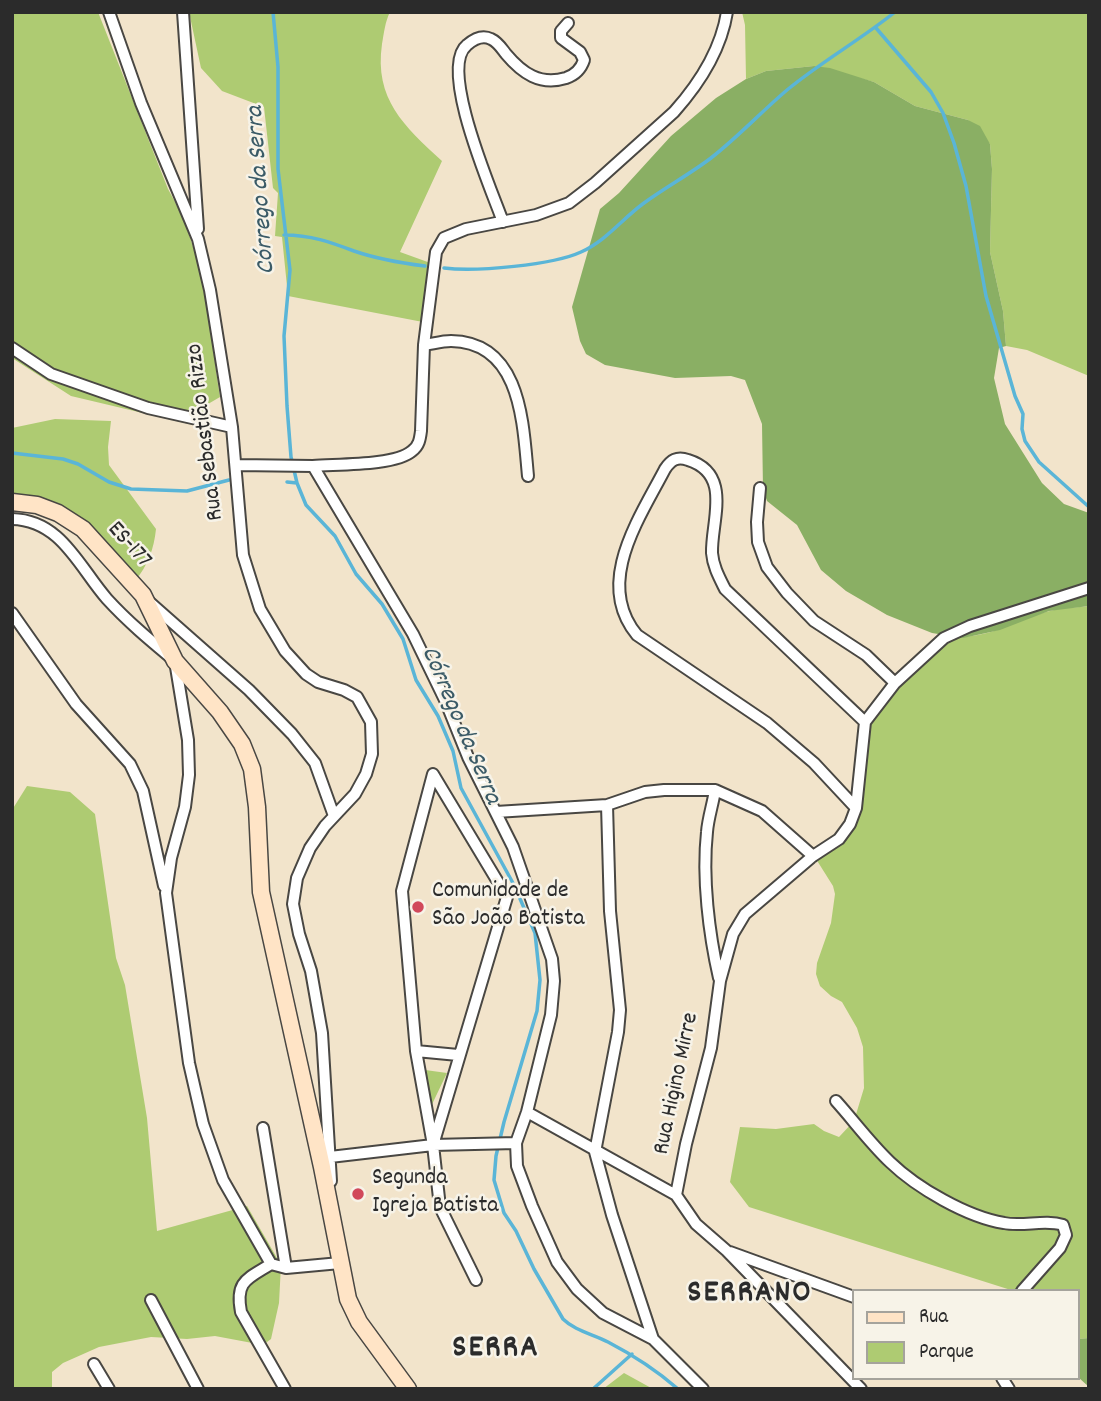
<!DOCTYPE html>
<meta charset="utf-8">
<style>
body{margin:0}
#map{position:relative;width:1101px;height:1401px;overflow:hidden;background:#f2e4cb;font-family:Dekko,sans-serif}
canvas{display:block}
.frame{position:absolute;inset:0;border:14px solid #2b2b2b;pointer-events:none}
.legend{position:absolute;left:852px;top:1289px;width:228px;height:91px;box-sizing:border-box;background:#f7f3e8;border:2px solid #a5a39c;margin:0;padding:9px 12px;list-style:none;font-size:21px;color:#2b2b2b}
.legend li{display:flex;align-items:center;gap:14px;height:35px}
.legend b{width:35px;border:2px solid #a5a39c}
</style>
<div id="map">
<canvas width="1101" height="1401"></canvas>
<div class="frame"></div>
<ul class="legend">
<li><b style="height:9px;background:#ffe4c6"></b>Rua</li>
<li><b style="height:19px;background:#aecb72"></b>Parque</li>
</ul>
</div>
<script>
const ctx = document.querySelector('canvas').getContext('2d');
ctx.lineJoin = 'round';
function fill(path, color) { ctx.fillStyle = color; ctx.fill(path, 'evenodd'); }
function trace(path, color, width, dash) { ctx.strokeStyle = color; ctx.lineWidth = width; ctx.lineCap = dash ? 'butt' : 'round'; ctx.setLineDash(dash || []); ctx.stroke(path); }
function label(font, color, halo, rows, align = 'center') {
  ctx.font = font + ' Dekko,sans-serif'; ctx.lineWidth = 5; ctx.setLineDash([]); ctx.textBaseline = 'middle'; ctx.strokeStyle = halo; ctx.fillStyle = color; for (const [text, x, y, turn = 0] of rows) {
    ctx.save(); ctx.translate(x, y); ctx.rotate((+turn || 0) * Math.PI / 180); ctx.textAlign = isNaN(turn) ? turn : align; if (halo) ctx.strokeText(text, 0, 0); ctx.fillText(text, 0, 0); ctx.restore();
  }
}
fill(new Path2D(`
 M12,12H98L168,189C205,252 209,326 220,397L208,404L206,428L71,396L12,358Z
 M189,12H390C385,22 384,33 382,44C374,99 404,126 442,161L400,252L436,265L428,323L288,296L282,237L275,236L278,193L273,188L264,107L222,91L201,68Z
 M742,12H1089V376L1027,350L1006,346L1003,311L990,252L992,169L990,144L968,120L915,106L874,82L814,66L766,71L746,79L745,25Z
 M55,419L111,421L108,447L109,465L156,529C154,549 148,565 135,581L55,515L12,511V428Z
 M1089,606V1338L1078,1339V1291H1014L749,1207L730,1182L740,1127L776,1129L814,1124L824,1131L839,1137L854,1121L864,1088L863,1047L857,1028L842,1002L831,996L820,986L816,974L817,963L831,923L835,894L833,886L816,859L855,827L868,723L895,690L948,636C988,641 1014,620 1050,611C1063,607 1076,608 1089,606Z
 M27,786L70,792L95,814L116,958L125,985L147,1118L157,1231L247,1206L281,1265L279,1303L271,1339L263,1345L215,1336L187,1339L151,1337L99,1347L63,1363L52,1372V1389H12V810Z
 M418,1069L447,1073L424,1121Z
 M624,1373L653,1389H603Z`), '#aecb72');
fill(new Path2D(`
 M814,66L830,68L874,82L915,106L968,120L980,126L990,144L992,169L990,252L1003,311L1006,346L999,348L994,378L1005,424L1042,483L1064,504L1089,513V606L1049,611L1000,630L963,638L932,633L887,615L846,591L821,570L797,525L767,501L763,489L762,424L745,380L731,376L675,378L605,365L586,354L580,341L572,307L600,209L619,193L671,136L716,98L746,79L766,71Z
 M1089,1338V1387L1078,1377V1339Z`), '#8aaf64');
trace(new Path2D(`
 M273,12L278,67V169L290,270L284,336L287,406L291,457L297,483L306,505L335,536L356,574L382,604L403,639L416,680L438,716L453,751L461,788L514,885L535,933L540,980L537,1011L504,1122L496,1156L494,1180L504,1213L516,1231L534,1269L563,1319C575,1331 593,1334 608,1342C635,1356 655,1369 678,1389
 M876,28L931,92L943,113L954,143L966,186L986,296L1015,396L1023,414L1022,429L1025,441L1039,462L1089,507
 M284,235C311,235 330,242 354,251C377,259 401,263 425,266
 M444,268C476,272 553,265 581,252C606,241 623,218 644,203C666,187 690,174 711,158C738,137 761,112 787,90C821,62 860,40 895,12
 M12,453L63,459L78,464L109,482L131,489L187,491L229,480
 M287,482L297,483
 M593,1389L632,1354`), '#5ab5d7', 3.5);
const minor = new Path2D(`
 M109,12L141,103L198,239L210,290L232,427L243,555L260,609L285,651L306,674L318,682L344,690L357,697L371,722L372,754L366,774L355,794L325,826L310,848L297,878L293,904L299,934L311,971L322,1033L331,1181
 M183,12L198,229
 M503,222C492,191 438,68 467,45C474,39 483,35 491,39C498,42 502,49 506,54C522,73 540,86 566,78C575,75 581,69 584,60L580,52L561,38V31L568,23
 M424,345L436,252L444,238L466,229L536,215L569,203L595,183L674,112C699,84 721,50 727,12
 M12,348L51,374L148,408L232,427
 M237,465L313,466L413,634L445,700L468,757L513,847L552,959L554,981L551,1015L527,1112L516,1143L517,1166L532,1206L557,1262L577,1289L603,1313L653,1339L703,1389
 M313,466C336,464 395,466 412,451C419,446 420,439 421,431L424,345C432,344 442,341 451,341C522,342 523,425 528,476
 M760,488L757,522L758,542L767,567L787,593L814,621L866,655L895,683
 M12,519C61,520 79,567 107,599C128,622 151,641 175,661L188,740L189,775L185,807L171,858L166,893L189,1063L203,1124L223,1180L271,1264L286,1268L340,1263
 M147,600L249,690L292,734L315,763L334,816
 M12,613L76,704L130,764L143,791L164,886
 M715,790C713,804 708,818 707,832C702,878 709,934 719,978
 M607,805L610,911L620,1010L618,1032L595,1152L612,1215L653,1339
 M856,808L814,763L767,723L637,635C594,583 639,519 665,469C671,460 677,456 688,460C733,474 711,521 712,553C713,566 719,577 725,589L865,722
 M496,812L607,805L645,792L664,790H715L762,811L813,856
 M416,1051L458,1055
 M836,1101C854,1121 870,1143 890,1162C917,1188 967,1217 1004,1223C1023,1227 1045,1219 1063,1225L1066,1235L1060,1248L1022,1291
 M527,1112L676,1195L696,1224L727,1251L861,1389
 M263,1128L286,1268
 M433,1145L507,897L433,774L402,891L416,1051L433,1145L440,1207L476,1280
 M330,1157L433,1145L516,1143
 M676,1195L686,1144L711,1048L720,981L733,934L745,914L813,856L839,839L850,824L856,808L865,722L895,683L944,638L970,626L1089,588
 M730,1252L854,1297
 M271,1264C247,1279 235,1281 241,1312L285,1389
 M151,1300L198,1389
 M94,1364L109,1389
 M1002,1378L1009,1389`);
const secondary = new Path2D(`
 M12,502L37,505L58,513L83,529L143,595L175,661L220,712L242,744L252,769L257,807L261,892L322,1167L348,1299L359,1322L408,1389`);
trace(minor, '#494743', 14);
trace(secondary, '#494743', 19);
trace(minor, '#fff', 10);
trace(secondary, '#ffe4c6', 16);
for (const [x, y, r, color] of [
 [418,907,7,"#d1495b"],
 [358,1194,7,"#d1495b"]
]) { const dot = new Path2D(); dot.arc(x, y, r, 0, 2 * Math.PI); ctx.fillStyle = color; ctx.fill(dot); trace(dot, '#f7f3e8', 2.5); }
label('24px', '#2b2b2b', '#f7f3e8', [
 ["Rua Sebastião Rizzo",207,432,-97],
 ["ES-177",128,546,48],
 ["Rua Higino Mirre",678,1084,-78]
]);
label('24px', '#2b2b2b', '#f7f3e8', [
 ["Comunidade de",432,893],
 ["São João Batista",432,921],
 ["Segunda",372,1180],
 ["Igreja Batista",372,1208]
], 'left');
label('italic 26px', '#3b5b67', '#f7f3e8', [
 ["Córrego da Serra",263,190,-94],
 ["Córrego da Serra",459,726,67]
]);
ctx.letterSpacing = '2px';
label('bold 32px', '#2b2b2b', '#f7f3e8', [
 ["SERRANO",750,1296],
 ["SERRA",496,1351]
]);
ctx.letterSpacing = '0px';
</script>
